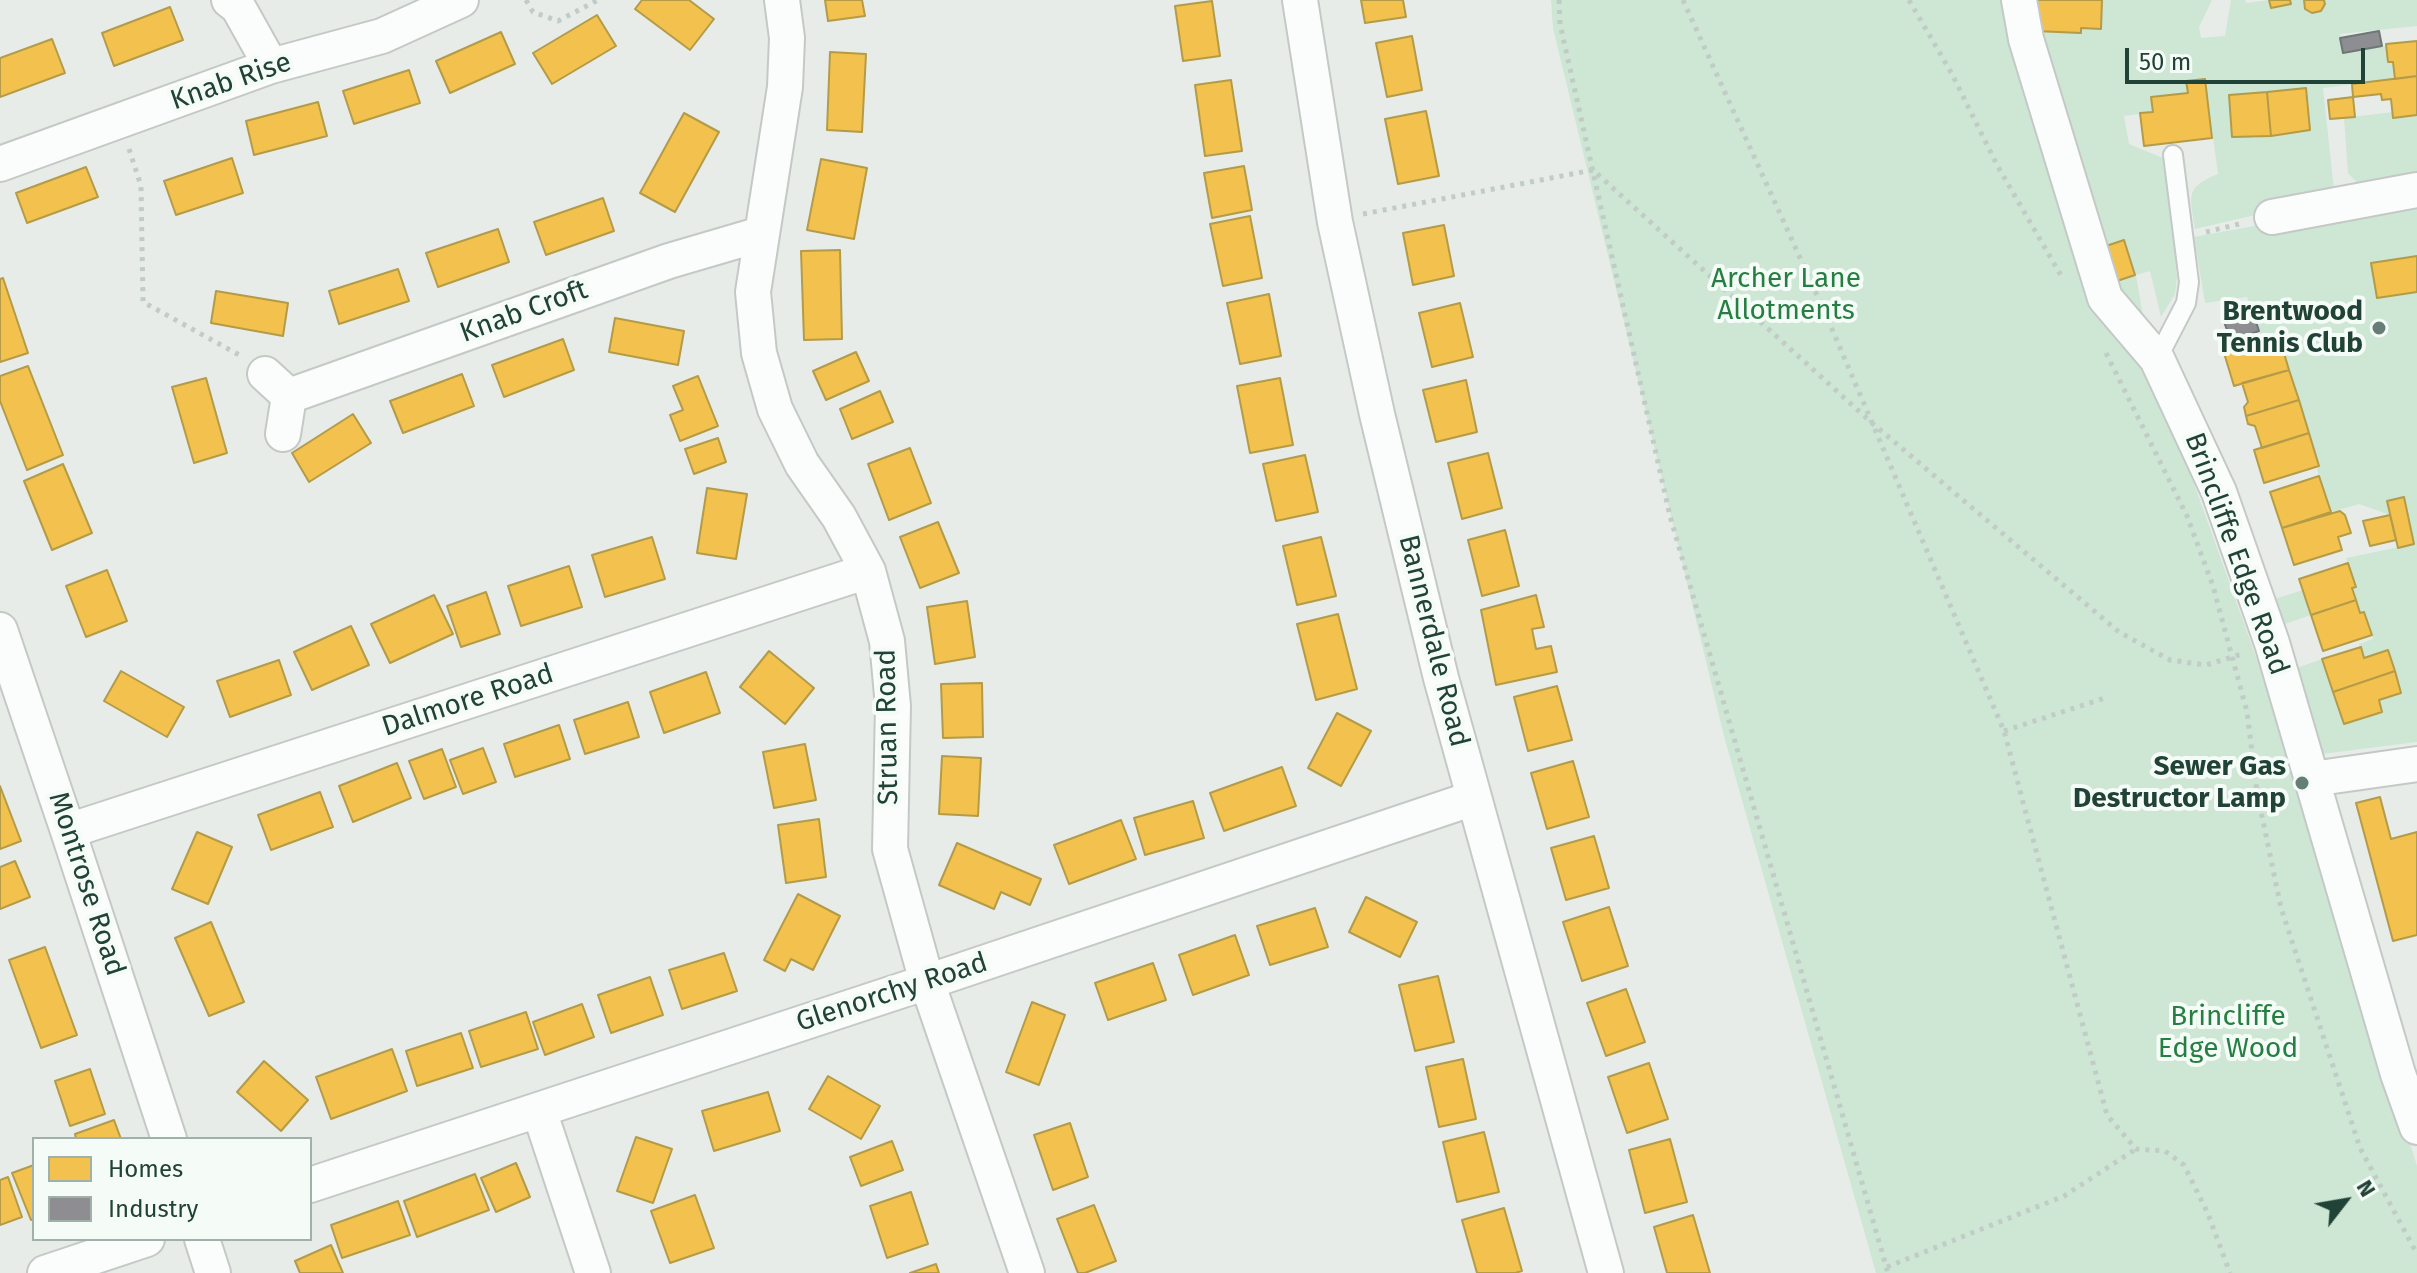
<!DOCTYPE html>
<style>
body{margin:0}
#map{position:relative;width:2417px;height:1273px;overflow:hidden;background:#e7ece9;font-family:"Fira Sans",sans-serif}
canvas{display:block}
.legend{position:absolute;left:32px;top:1137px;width:280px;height:104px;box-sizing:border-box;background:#f5fbf7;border:2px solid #a0b1aa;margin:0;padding:10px 14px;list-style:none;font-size:24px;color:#214337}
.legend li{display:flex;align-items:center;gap:16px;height:40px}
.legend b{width:40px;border:2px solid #a0b1aa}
.north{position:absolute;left:2305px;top:1161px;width:80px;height:80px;-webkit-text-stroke:6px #f5fbf7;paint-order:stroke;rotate:59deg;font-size:22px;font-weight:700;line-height:32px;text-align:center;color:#214337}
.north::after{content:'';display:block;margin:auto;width:28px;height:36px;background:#214337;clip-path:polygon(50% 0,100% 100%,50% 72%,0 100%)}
.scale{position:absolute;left:2125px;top:48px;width:240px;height:36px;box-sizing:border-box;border:4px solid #214337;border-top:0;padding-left:10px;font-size:24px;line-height:28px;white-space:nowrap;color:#214337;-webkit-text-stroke:6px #f5fbf7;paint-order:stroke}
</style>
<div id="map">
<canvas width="2417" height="1273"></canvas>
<ul class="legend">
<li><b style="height:22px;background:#f2c14e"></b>Homes</li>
<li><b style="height:22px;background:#8d8d92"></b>Industry</li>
</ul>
<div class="north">N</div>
<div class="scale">50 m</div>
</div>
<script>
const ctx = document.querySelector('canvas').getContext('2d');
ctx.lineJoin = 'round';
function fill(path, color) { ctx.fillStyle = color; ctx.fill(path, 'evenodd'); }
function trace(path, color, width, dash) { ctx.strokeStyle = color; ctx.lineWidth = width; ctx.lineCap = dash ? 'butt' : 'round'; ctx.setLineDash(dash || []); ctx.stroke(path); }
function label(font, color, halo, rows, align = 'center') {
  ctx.font = font + ' "Fira Sans",sans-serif'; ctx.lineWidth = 8; ctx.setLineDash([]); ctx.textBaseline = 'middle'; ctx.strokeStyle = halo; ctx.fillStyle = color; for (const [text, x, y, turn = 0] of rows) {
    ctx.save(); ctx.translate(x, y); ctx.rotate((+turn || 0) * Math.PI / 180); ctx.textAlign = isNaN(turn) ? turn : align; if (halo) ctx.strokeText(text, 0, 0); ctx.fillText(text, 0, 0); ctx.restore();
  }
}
fill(new Path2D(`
 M1551,0H2007L2172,422L2271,699L2417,1166V1273H1876L1725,740L1553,28Z
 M2102,0H2212L2199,27L2201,38L2225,36L2231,0H2245L2246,3L2269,0L2271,8L2290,4V0H2304L2305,9L2312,13L2321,11L2324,0H2417V26L2340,34L2344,53L2386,46L2388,62H2393L2395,79L2323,88L2334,190L2328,198L2195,229C2191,197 2183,188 2218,174L2205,79L2187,81L2188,93L2151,97L2153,112L2124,116L2129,144L2163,158L2167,167L2177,277L2175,294L2161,317L2150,271L2136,275L2144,322L2114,282L2135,275L2124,240L2103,247L2035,31L2081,33V28L2101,29ZM2306,89L2309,130L2252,138V135L2232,137L2229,95Z
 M2393,112L2394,118L2417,115V175L2359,185L2348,173L2344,118Z
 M2417,196V742L2322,754L2294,669L2322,659L2344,724L2382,712L2379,700L2401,693L2388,650L2364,658L2359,644L2373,639L2364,612L2360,613L2352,588L2356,586L2346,558L2414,544L2404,498L2387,501L2390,515L2359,504L2331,512L2317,470L2319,466L2279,337L2263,341L2247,297L2205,303L2194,237Z
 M2303,590L2311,615L2279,626L2271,600Z`), '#cee6d4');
const homes = new Path2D(`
 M642,0H689L714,19L690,50L635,9Z
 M825,0H862L865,16L828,21Z
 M1361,0H1403L1406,17L1365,23Z
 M2036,0H2102L2101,29L2081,28V33L2035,31Z
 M2269,0H2290L2291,4L2271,8Z
 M2304,0H2324L2325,4L2321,11L2312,13L2305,9Z
 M1212,1L1220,56L1183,61L1175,6Z
 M170,7L183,40L114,66L102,33Z
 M597,15L616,46L552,84L533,53Z
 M501,32L515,64L450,93L436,61Z
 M1412,36L1422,90L1387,97L1376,43Z
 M52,39L65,73L0,97V58Z
 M2417,41V76L2395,79L2393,62H2388L2386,44Z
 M830,52L866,54L862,132L827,130Z
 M409,70L420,103L354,124L343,91Z
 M2417,76V115L2393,118L2391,99L2382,100L2381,94L2353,97L2352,84Z
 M2205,79L2212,138L2144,146L2140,113L2153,112L2151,97L2188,93L2186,81Z
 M1231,80L1242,151L1205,156L1195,85Z
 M2306,88L2310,130L2271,136L2267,92Z
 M2267,92L2271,136L2232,137L2229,95Z
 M2353,97L2355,117L2330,119L2328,100Z
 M318,102L327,136L254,155L246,121Z
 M1426,111L1439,176L1398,184L1385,119Z
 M684,113L719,132L675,212L640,193Z
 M232,158L243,193L176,215L164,181Z
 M821,159L867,168L854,239L807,230Z
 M1244,166L1252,210L1212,218L1204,173Z
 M86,167L98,197L27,223L16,193Z
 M603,198L614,231L546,255L534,222Z
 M1250,216L1262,278L1223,286L1210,224Z
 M1444,225L1454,276L1413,285L1403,233Z
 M498,229L509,262L438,287L426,253Z
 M2124,240L2135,275L2114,282L2103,247Z
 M840,250L842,339L804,340L801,251Z
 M2417,256V292L2377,298L2371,263Z
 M398,269L409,301L339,324L329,291Z
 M3,278L28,353L0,362V279Z
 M216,291L288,303L283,336L211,323Z
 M1269,294L1281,356L1240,364L1227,303Z
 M1460,303L1473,357L1432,367L1419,313Z
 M615,318L684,331L678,365L609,352Z
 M2279,336L2289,370L2234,386L2224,353Z
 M563,339L574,370L504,397L492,365Z
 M856,352L869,381L826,400L813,371Z
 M28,366L63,455L27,470L0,401V376Z
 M2289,370L2299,400L2246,416L2244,407L2248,402L2242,383Z
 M462,374L474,406L403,433L390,401Z
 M698,376L718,426L680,441L670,415L683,410L673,386Z
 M206,378L227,453L194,463L172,387Z
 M1280,378L1293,445L1250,453L1237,386Z
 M1466,380L1477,432L1436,442L1423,390Z
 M880,391L893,422L852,439L840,409Z
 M2299,400L2309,433L2262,448L2255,426L2248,424L2246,416Z
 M353,414L371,443L309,482L292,453Z
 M2309,433L2319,466L2264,483L2254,450Z
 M718,438L726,462L694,474L685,449Z
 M910,448L931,503L889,520L868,464Z
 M1488,453L1502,508L1462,519L1448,463Z
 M1305,455L1318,512L1276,521L1263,464Z
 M63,464L92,533L52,550L24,481Z
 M2319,476L2331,512L2282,528L2270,492Z
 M707,488L747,494L736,559L697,553Z
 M2404,497L2414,544L2398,548L2387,501Z
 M2340,511L2345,515L2351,533L2338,537L2342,550L2294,565L2282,528Z
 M2390,515L2396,540L2370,546L2363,521Z
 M938,522L959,573L920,588L900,537Z
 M1505,530L1519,586L1482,596L1468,540Z
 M652,537L665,579L605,597L592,555Z
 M1321,537L1336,596L1297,605L1283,546Z
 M2348,563L2356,587L2352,588L2356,600L2311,615L2299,579Z
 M569,566L582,607L521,626L508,586Z
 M107,570L127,621L86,637L66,586Z
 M486,592L500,634L461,647L447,606Z
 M434,595L453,634L390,663L371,624Z
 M1536,595L1544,627L1532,629L1536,649L1551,646L1557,672L1496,685L1481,610Z
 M2356,600L2360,613L2364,612L2372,635L2323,651L2311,615Z
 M967,601L975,657L935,664L927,607Z
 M1338,614L1357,689L1316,700L1297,624Z
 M351,626L369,665L312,690L294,652Z
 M2361,647L2364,658L2388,650L2395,671L2333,692L2322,659Z
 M769,651L814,688L785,724L740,687Z
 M279,660L291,695L230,717L217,681Z
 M121,671L184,707L167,737L104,701Z
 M2395,671L2401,693L2379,700L2382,712L2344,724L2333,692Z
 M706,672L720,713L664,733L650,692Z
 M982,683L983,737L943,738L941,684Z
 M1557,686L1572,740L1528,751L1514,697Z
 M628,702L639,737L585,754L574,720Z
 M1337,713L1371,731L1341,786L1308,768Z
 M559,725L570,759L515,777L504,744Z
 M805,744L816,800L774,808L763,752Z
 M483,748L496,782L463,794L450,760Z
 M442,749L456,787L424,799L409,761Z
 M942,756L981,758L978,816L939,814Z
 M1573,761L1589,817L1547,829L1531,773Z
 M397,763L411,798L353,822L339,786Z
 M1282,767L1296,806L1224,831L1210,793Z
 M0,786L21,841L0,849Z
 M320,792L333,827L271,850L258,815Z
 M2380,797L2391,839L2417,832V935L2393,941L2356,803Z
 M1193,801L1204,838L1145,855L1134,818Z
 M819,819L826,877L786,883L778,825Z
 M1121,820L1136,859L1069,884L1054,845Z
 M197,832L232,847L208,904L172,889Z
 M1594,836L1609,888L1566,900L1551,848Z
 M957,843L1041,879L1030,905L1001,892L994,909L939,885Z
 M15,861L30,897L0,909V867Z
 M798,894L840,916L813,970L791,959L785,971L764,960Z
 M1366,897L1417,922L1400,957L1349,932Z
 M1609,907L1628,966L1582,981L1563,922Z
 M1315,908L1328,947L1270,965L1257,926Z
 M211,922L244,1002L209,1016L175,938Z
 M1235,935L1249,975L1193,995L1179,955Z
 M45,947L77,1035L41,1048L9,960Z
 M724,953L737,991L682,1009L669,970Z
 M1153,963L1166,1000L1108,1020L1095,983Z
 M1438,976L1454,1042L1415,1051L1399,985Z
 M650,977L663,1015L611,1033L598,995Z
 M1626,989L1645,1042L1606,1056L1587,1003Z
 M1032,1002L1065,1015L1039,1085L1006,1072Z
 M582,1004L594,1037L545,1055L533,1022Z
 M526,1012L538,1049L481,1067L469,1031Z
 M461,1033L473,1068L417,1086L406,1051Z
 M392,1049L407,1091L331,1119L316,1077Z
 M1463,1059L1476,1119L1439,1127L1426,1067Z
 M264,1061L308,1100L281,1131L237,1092Z
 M1649,1063L1668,1119L1627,1133L1608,1077Z
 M90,1069L105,1114L70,1126L55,1081Z
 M828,1076L880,1106L861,1139L809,1109Z
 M768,1092L780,1131L714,1151L702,1111Z
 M114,1120L121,1139H76L75,1134Z
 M1070,1123L1088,1177L1053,1190L1034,1135Z
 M1484,1132L1499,1192L1457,1202L1443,1142Z
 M636,1137L672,1149L653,1203L617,1191Z
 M1670,1139L1687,1202L1645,1213L1629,1150Z
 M892,1141L903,1170L861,1186L850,1157Z
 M516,1163L530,1197L496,1212L481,1178Z
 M34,1165V1219L31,1220L12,1173Z
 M475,1174L489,1210L417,1237L404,1201Z
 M8,1177L22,1217L0,1225V1180Z
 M911,1192L928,1244L887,1258L870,1206Z
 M695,1195L714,1248L670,1263L651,1211Z
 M398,1201L410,1235L342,1258L331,1225Z
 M1094,1205L1116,1261L1085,1273H1078L1057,1219Z
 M1504,1208L1522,1271L1515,1273H1477L1462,1220Z
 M1693,1215L1710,1273H1667L1654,1227Z
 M331,1245L343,1273H300L295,1261Z
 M936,1264L939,1273H910Z`);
fill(homes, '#f2c14e');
trace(homes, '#b39b47', 2);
const industry = new Path2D(`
 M2379,31L2382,46L2343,53L2340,38Z
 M2252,309L2259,331L2231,341L2223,319Z`);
fill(industry, '#8d8d92');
trace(industry, '#6d7777', 2);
const lane = new Path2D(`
 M2157,359L2186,303L2189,282L2173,155`);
const street = new Path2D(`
 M229,0L238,7L271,66
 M782,0L787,38L785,87L753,292L759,353L775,409L802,464L839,517L868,571L887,641L893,706L890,849L927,982L1027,1273
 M1300,0L1335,222L1377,414L1441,678L1606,1273
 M2019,0L2026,39L2105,298L2157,359L2219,492L2272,643L2398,1074L2417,1127
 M0,164L271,66L382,36L461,0
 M2272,217L2417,190
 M265,374L289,396L669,261L761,234
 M283,434L289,396
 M0,630L68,831L169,1139
 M2312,779L2417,764
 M68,831L868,571
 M539,1110L593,1273
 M310,1185L927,982L1474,798
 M202,1239L213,1273
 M45,1273L147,1239`);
trace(lane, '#c4c9c6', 22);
trace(street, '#c4c9c6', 38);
trace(new Path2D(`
 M526,0L533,12L558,21L598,0
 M1559,0L1560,24L1670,516L1888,1273
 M1683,0L1826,315L2004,731L2107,1115L2136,1149L2165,1151L2184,1165L2208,1214L2230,1273
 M1909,0L1952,74L1997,165L2063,279
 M129,149L141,186L143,302L241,356
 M1363,214L1593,170L1872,423L2119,632L2170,660L2206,665L2242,654
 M2206,232L2243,223
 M2106,353L2187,516L2213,586L2247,712L2257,792L2281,908L2360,1148L2417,1254
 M2004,731L2108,697
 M1887,1267L2064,1196L2136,1149`), '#c1ccc7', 5, [4, 6]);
trace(lane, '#fbfcfc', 18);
trace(street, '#fbfcfc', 34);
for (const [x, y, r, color] of [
 [2379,328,8,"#667e75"],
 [2302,783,8,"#667e75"]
]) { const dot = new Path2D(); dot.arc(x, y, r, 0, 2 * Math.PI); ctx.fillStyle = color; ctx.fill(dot); trace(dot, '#f5fbf7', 3); }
label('28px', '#214337', '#f5fbf7', [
 ["Knab Rise",231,82,-19],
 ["Knab Croft",524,312,-20],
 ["Brincliffe Edge Road",2236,554,70],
 ["Bannerdale Road",1433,641,76],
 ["Dalmore Road",468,701,-18],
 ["Struan Road",888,727,-91],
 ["Montrose Road",86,884,72],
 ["Glenorchy Road",892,993,-18]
]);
label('28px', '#267f42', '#f5fbf7', [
 ["Archer Lane",1786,279],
 ["Allotments",1786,311],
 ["Brincliffe",2228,1017],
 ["Edge Wood",2228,1049]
]);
label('bold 28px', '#214337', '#f5fbf7', [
 ["Brentwood",2363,312],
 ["Tennis Club",2363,344],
 ["Sewer Gas",2286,767],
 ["Destructor Lamp",2286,799]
], 'right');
</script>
